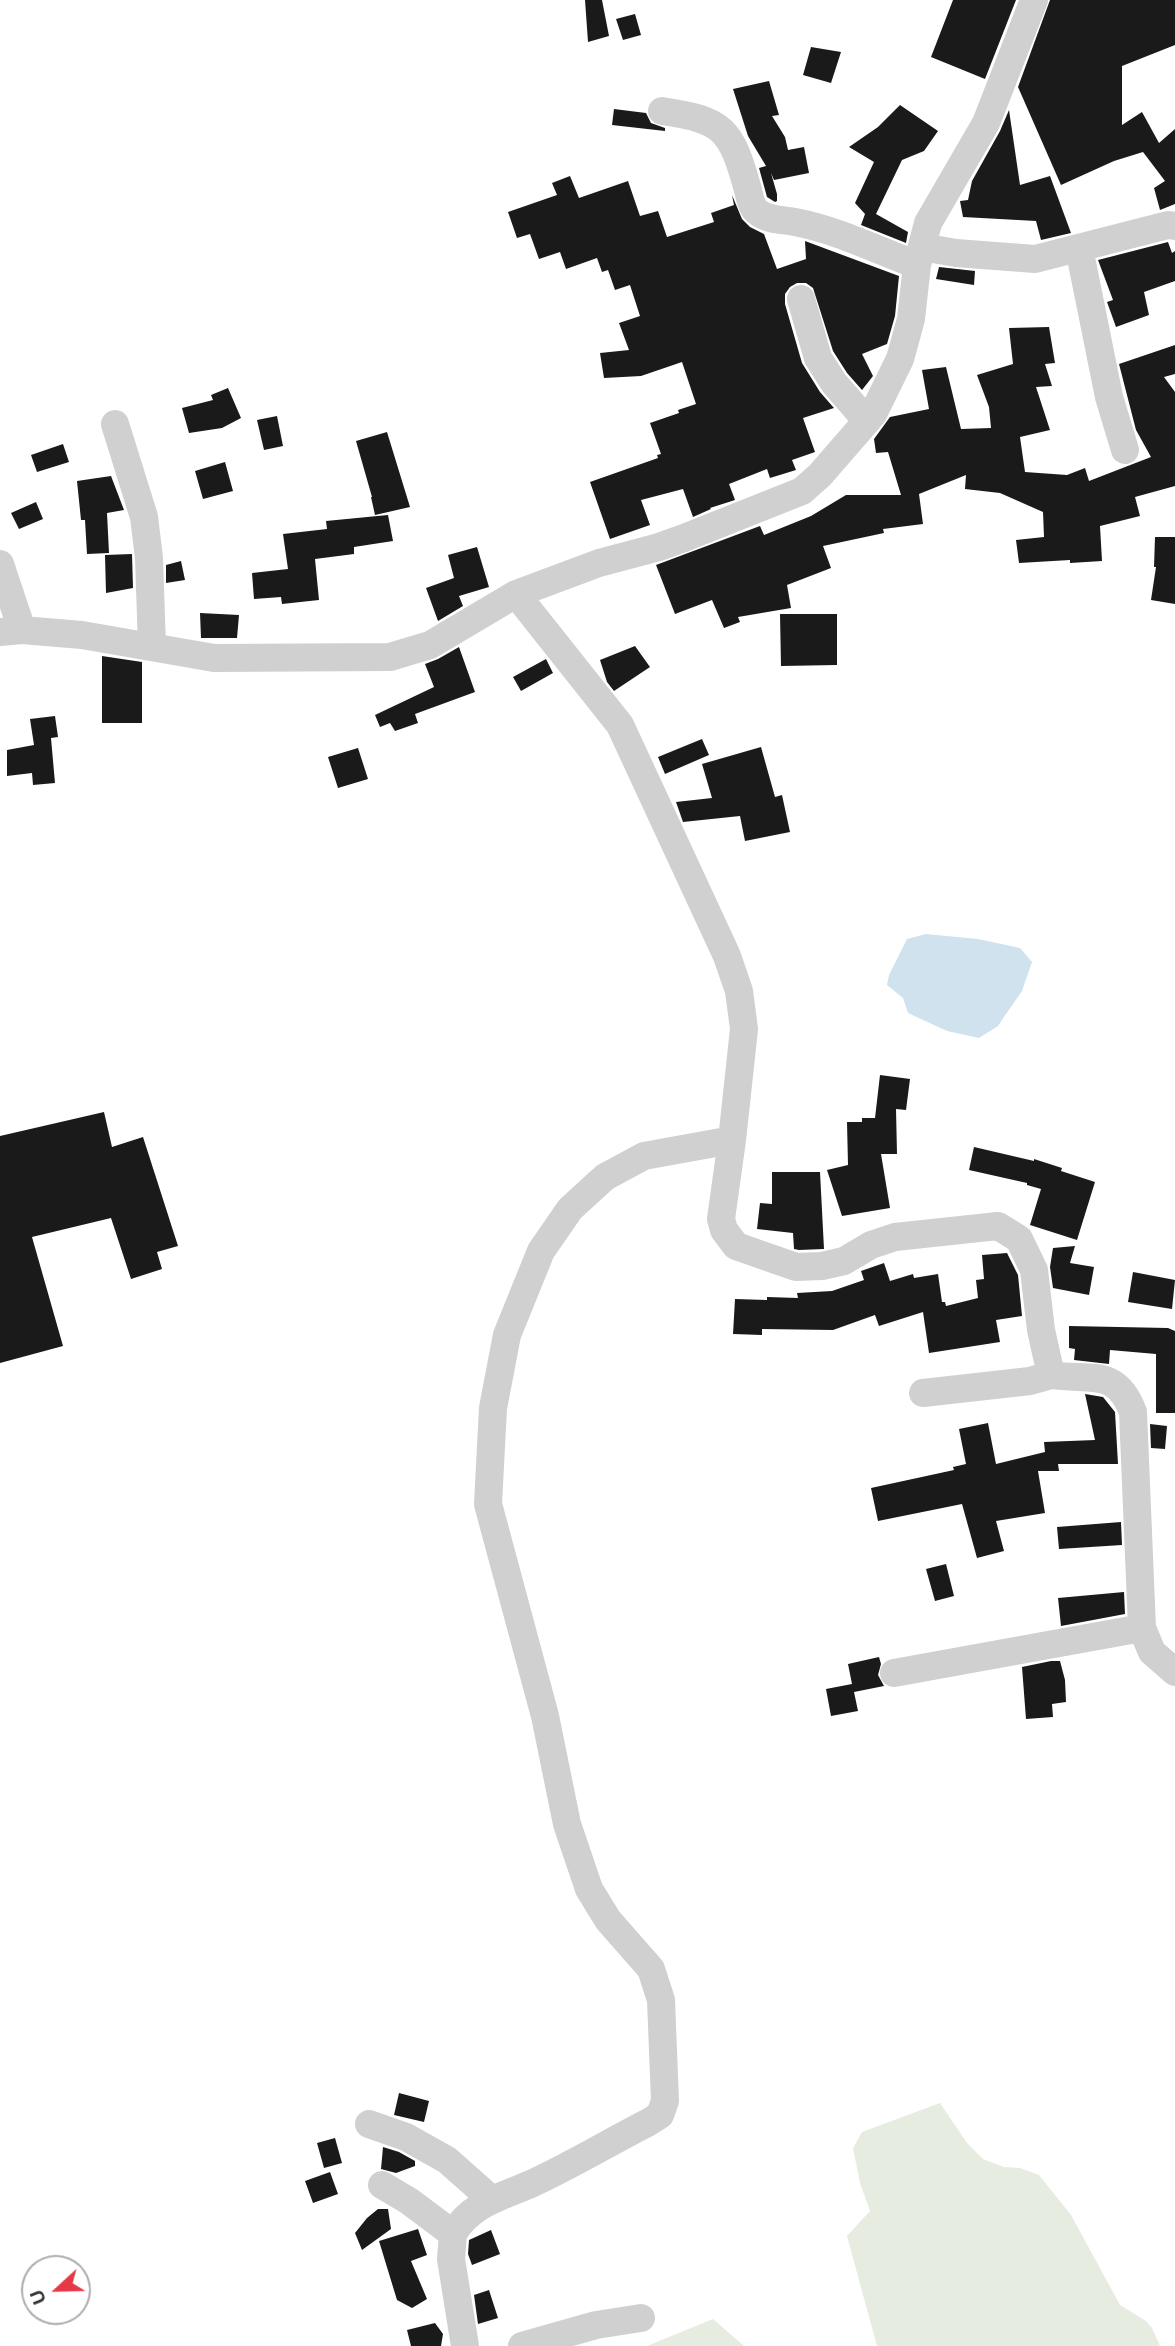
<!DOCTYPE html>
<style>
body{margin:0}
#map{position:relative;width:1175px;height:2346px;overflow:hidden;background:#fff;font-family:Helvetica,sans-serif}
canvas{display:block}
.north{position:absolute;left:21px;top:2255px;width:70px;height:70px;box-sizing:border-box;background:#fff;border:2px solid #adadad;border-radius:50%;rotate:248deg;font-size:19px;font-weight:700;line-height:28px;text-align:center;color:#333}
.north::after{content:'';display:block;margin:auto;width:24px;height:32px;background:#e63946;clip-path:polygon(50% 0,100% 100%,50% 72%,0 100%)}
</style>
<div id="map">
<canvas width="1175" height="2346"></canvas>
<div class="north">U</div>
</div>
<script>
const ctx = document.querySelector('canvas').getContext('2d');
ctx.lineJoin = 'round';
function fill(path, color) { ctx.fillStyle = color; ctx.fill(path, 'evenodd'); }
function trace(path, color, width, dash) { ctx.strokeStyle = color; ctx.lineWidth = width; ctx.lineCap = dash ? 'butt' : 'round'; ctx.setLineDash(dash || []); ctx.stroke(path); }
fill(new Path2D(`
 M940,2103L967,2143L983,2159L1004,2167L1020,2168L1039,2175L1071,2215L1120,2305L1146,2321L1152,2328L1160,2346H877L847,2236L870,2211L860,2183L853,2148L862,2132Z
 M713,2319L744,2346H647Z`), '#e6ecdf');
fill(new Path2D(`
 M926,934L978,939L1020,948L1032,962L1022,991L1004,1017L998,1026L979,1038L947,1031L908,1013L903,998L887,985L889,975L907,939Z`), '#cfe2ee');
fill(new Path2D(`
 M585,0H602L609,36L588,42Z
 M953,0H1016L985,79L931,57Z
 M1050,0H1175V45L1122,66V125L1142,112L1159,143L1175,129V204L1160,210L1154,188L1165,181L1143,152L1114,161L1061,185L1018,87Z
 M635,14L641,35L623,40L616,19Z
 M811,47L841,52L831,83L803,75Z
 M769,81L779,115L772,116L785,137L788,150L804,147L809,173L774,180L771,173L777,194V201L775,202L767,197L759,168L766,166L748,136L733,89Z
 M900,105L938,131L924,151L902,160L876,214L908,232L906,243L861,225L865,214L855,203L874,162L849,147L878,127Z
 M614,109L646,113L651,123L665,128V131L612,125Z
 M1009,110L1020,185L1050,176L1071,233L1041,240L1036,221L963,217L960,201L968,200L972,181L1000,131Z
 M570,176L579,198L628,181L640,216L658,211L667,237L714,222L711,213L734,205L732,195L742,219L750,227L764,234L777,269L806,259L805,241L899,276L895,316L887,344L862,354L873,376L862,390L847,373L833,351L813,288L806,283H797L790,287L785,294V304L802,363L820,392L834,408L803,418L815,452L792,460L796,470L770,478L767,469L729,484L735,500L710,508L711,509L693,517L683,489L641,500L650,525L610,539L590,482L658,458L657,455L661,454L650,423L679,413L678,410L696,404L682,362L641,376L604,378L600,353L629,350L619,323L640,316L630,285L615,290L608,270L602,272L597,258L566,269L560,252L539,259L530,234L517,238L508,212L557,195L552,183Z
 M1168,242L1172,253L1175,251V281L1144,292L1149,315L1116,327L1107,302L1113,300L1098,260Z
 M939,267L975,271L974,285L936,279Z
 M1049,327L1055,363L1045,364L1052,386L1036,387L1050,430L1020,437L1025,472L1067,475L1085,468L1089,481L1151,457L1136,430L1119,364L1175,345V374L1164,377L1175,392V486L1135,497L1140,516L1100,526L1102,561L1070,563V560L1019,563L1016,540L1044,537L1043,512L1000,493L965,489L966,475L919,494L923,524L883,529L884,533L823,546L831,568L787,585L791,608L738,617L740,622L724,628L712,600L675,614L656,565L760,526L764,535L811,516L846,495H901L888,452L876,453L874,439L890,417L929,409L922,370L946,367L961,429L991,428L989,407L977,375L1013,364L1009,328Z
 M228,388L241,418L222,428L189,433L182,408L213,400L211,395Z
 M277,416L283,446L264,450L257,420Z
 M387,432L410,507L375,515L371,497H372L356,441Z
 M63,444L69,462L37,472L31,455Z
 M225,462L233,491L203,499L195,471Z
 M111,476L124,510L107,513L109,553L87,554L85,520H81L77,481Z
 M36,502L43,519L19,529L11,513Z
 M388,515L393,541L354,547V554L315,559L319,600L282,604L281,597L254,599L252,573L288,569L283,534L327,529L326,521Z
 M1155,537H1175V604L1151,600L1156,567H1154Z
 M477,547L489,587L459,596L463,606L438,621L426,588L454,578L448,555Z
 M132,554L133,588L106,593L105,555Z
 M181,561L185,580L166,583V565Z
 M200,613L239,615L237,638H201Z
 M780,614H837V665L781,666Z
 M635,646L650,667L614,691L607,682L600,660Z
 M459,647L475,692L415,714L418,723L395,731L390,723L380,727L375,715L434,687L425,664L438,659Z
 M102,656L142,662V723H102Z
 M546,659L553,673L521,691L513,677Z
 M55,716L58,737L51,738L55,783L33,785L32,773L7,776V750L34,745L30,719Z
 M702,739L709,755L665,774L658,757Z
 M761,747L775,797L782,795L790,832L745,841L740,816L683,822L676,802L712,798L702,764Z
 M358,748L368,779L338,788L328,757Z
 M880,1075L910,1079L906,1110L896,1109L897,1154H881L890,1208L842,1216L827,1170L848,1165L847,1122H862V1118H875Z
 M104,1112L112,1147L143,1137L178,1246L157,1252L162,1269L131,1279L111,1218L32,1237L63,1346L0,1363V1136Z
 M974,1147L1034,1161V1159L1062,1168L1061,1171L1095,1182L1077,1240L1030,1225L1041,1189L1027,1185V1183L969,1170Z
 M772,1172H820L824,1249L799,1250L794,1249L793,1233L757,1229L760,1203L772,1204Z
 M1075,1246L1070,1263L1094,1267L1089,1295L1053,1288L1050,1267L1053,1248Z
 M1007,1253L1018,1275L1022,1316L996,1320L1000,1342L929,1353L923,1312L879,1326L875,1315L833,1330L762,1329V1335L733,1334L735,1299L767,1300V1297L798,1298L797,1293L832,1291L864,1280L861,1271L884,1263L890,1281L913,1274L914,1278L938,1274L942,1302H945L946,1306L978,1298L976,1280L984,1279L982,1255Z
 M1133,1272L1175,1280L1172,1309L1128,1302Z
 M1069,1326L1168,1328L1175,1331V1413H1156V1354L1110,1350L1109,1364L1074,1360L1075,1349L1069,1348Z
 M1085,1394L1103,1397L1115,1412L1118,1464H1058L1059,1471H1038L1045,1513L996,1521L1004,1551L977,1558L962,1504L878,1521L871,1488L954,1470L953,1467L966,1464L959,1429L988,1423L996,1464L1045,1452L1044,1442L1095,1440Z
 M1150,1424L1167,1426L1165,1449L1151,1448Z
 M1121,1522L1122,1545L1059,1549L1057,1527Z
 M946,1564L954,1596L935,1601L926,1569Z
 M1124,1592L1125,1614L1061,1626L1058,1598Z
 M879,1657L881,1664L878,1675L884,1686L854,1692L858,1711L831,1716L826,1689L852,1684L848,1664Z
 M1051,1661H1060L1065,1680L1066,1702L1052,1704L1053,1717L1026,1719L1022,1667Z
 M399,2093L429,2101L424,2122L394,2115Z
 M335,2138L342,2163L324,2168L317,2143Z
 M383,2147L399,2152L415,2161V2166L396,2173L381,2169Z
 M330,2172L338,2194L313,2203L305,2181Z
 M378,2209H388L391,2229L362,2250L355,2233L367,2218Z
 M418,2229L427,2255L411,2261L427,2299L412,2308L397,2300L379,2241Z
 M491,2230L500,2254L472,2265L468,2254L469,2240Z
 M489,2290L498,2318L478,2324L474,2295Z
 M435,2323L443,2334L441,2346H411L407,2330Z`), '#1a1a1a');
trace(new Path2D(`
 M662,111C724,120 731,129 748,190C750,198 751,208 759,213C768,220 785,220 795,222C837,230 877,250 917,265
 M922,247L956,253L1035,259L1168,225L1175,226
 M1079,248L1109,397L1125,450
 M801,299L818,358L834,383L867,421
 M115,424L144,517L149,558L152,647
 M0,564L22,630
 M516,594L599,563L659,547L684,538L802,491L820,475L873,414L900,359L911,319L917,265L928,223L986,123L1034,0
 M0,632L22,630L82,635L214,658L390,657L430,645L516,594L620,725L727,956L739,991L744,1029L732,1140
 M923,1393L1030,1381L1051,1375
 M894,1673L1142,1628
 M369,2124L406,2137L447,2160L491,2199
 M382,2185L409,2201L453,2234L451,2259L465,2346
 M453,2234C471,2203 502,2197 533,2183C572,2165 610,2142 649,2122L660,2115L665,2101L661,2000L651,1969L608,1920L589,1889L567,1824L545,1716L488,1504L493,1408L507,1335L541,1251L570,1209L605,1177L644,1156L732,1140L721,1219L724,1230L736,1246L796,1267L822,1266L844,1261L871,1245L895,1237L998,1226L1019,1239L1034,1270L1041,1330L1051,1375C1091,1381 1116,1367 1133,1412L1142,1628L1152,1652L1175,1672
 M522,2346L596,2325L641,2318`), '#d0d0d0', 28);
</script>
